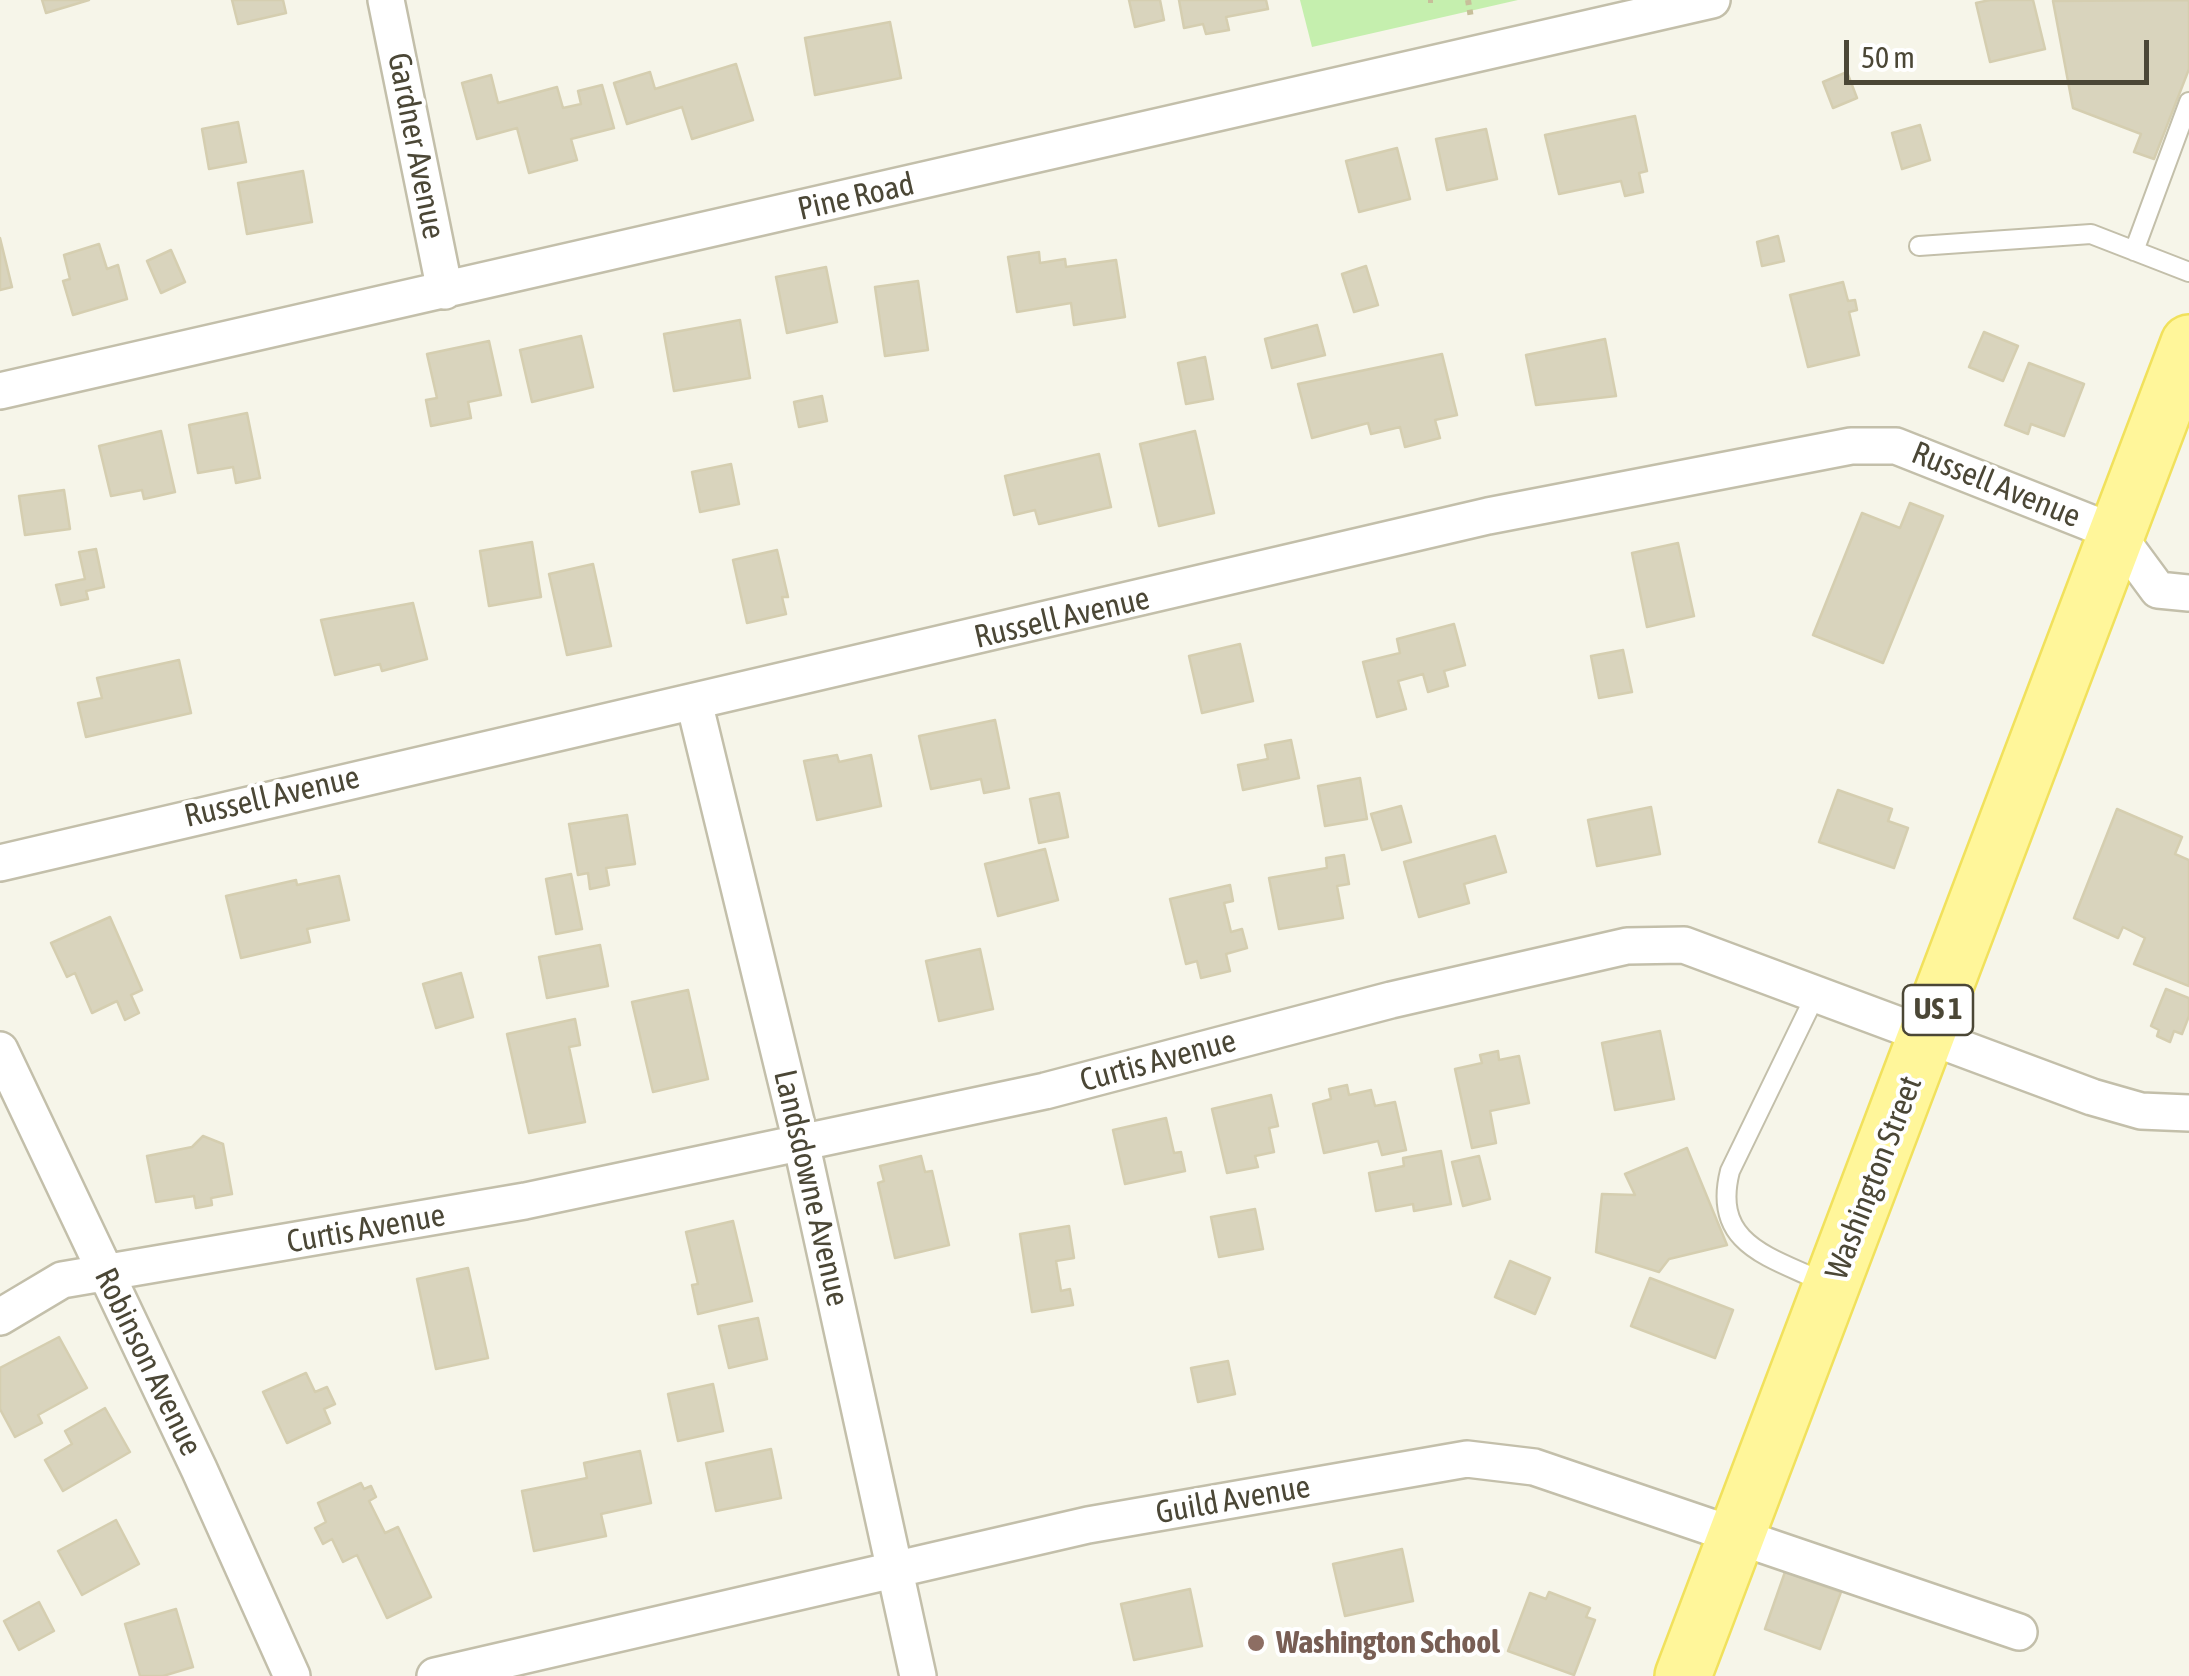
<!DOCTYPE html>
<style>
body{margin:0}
#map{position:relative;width:2189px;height:1676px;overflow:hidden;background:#f6f5e9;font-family:"Asap Condensed",sans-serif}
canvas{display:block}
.scale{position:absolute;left:1844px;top:40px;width:305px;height:45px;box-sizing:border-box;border:5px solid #4b4736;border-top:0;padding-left:12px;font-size:30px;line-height:35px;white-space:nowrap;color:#4b4736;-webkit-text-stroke:8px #fff;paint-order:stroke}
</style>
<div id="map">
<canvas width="2189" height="1676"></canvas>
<div class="scale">50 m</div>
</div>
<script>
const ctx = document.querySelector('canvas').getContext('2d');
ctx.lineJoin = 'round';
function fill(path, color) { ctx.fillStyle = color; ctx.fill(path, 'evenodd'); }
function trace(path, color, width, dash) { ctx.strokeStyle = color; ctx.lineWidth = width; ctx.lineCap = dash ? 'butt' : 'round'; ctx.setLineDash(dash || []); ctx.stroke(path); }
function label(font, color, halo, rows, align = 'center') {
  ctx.font = font + ' "Asap Condensed",sans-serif'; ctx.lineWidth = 8; ctx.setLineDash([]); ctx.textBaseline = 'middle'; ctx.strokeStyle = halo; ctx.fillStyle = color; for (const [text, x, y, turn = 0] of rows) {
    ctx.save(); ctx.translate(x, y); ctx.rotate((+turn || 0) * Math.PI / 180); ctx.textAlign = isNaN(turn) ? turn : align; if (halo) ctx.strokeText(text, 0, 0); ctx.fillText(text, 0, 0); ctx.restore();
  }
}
fill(new Path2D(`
 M1300,0H1518L1312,47Z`), '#c5efae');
const building = new Path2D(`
 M42,0H89L46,13Z
 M232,0H283L286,13L238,24Z
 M1129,0H1160L1164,20L1135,27Z
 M1179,0H1266L1268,9L1226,17L1229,30L1206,34L1203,24L1184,28Z
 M1990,0H2033L2045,49L1990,62L1976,3Z
 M2189,0V69L2154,159L2134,152L2141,134L2073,108L2053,1Z
 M890,22L901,78L815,95L805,38Z
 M736,64L753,120L692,139L682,107L627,124L614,83L650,72L655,89Z
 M1847,72L1857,98L1833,108L1823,82Z
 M491,75L498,103L557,87L563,108L581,104L578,91L602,85L614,128L571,139L577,160L529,173L517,128L477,139L462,83Z
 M1635,116L1647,171L1639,173L1643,192L1625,196L1621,181L1559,194L1545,135Z
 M238,122L246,162L209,169L202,129Z
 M1920,125L1930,160L1902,169L1892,133Z
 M1486,129L1497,179L1447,190L1436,139Z
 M1397,148L1410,199L1359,212L1346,161Z
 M303,171L312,222L247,234L238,183Z
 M1778,236L1784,261L1762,266L1757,242Z
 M0,238L12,287L0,290Z
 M99,244L107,269L118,265L127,299L73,315L63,281L70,279L64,255Z
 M171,250L185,282L161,293L147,261Z
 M1039,252L1040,263L1065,259L1066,267L1116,260L1125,317L1074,325L1071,303L1017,312L1008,257Z
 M1366,266L1378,305L1354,312L1342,274Z
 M826,267L837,322L787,333L776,277Z
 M918,281L928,350L885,356L875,287Z
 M1843,282L1848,301L1855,300L1857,310L1849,312L1859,355L1808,367L1790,295Z
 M740,320L750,378L674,391L664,334Z
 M1317,325L1325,355L1272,368L1265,339Z
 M1984,332L2018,346L2003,381L1969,367Z
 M581,336L593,387L532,402L520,350Z
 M1605,339L1616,396L1536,405L1526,355Z
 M489,341L501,395L468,402L471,418L431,426L426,400L437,398L427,354Z
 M1442,354L1457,415L1435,420L1440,438L1405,447L1400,427L1371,434L1368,423L1312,438L1298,384Z
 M1205,357L1213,399L1186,404L1178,363Z
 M2029,363L2084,384L2064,436L2031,424L2028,434L2005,425Z
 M822,396L827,421L799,427L794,402Z
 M247,413L260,478L236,483L233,467L198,473L189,425Z
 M161,431L175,492L144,499L142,490L111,496L99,446Z
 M1195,431L1214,513L1159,526L1140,444Z
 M1099,454L1111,507L1039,524L1035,510L1014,515L1005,476Z
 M731,464L739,504L700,512L692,472Z
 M64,490L70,529L25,535L19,496Z
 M1910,503L1943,516L1883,663L1813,635L1862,513L1900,528Z
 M532,542L541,597L489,606L480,551Z
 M1678,543L1694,616L1647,627L1632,553Z
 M96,549L104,587L86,591L88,599L61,605L56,585L85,579L79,552Z
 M777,550L788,597H782L786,614L747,623L733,560Z
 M593,564L611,646L567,655L549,574Z
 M413,603L427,659L382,671L380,664L335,675L321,620Z
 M1454,624L1465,665L1444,671L1448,686L1428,692L1423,674L1398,681L1406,709L1377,717L1363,662L1400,653L1397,639Z
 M1240,644L1253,701L1202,713L1189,656Z
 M1623,650L1632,692L1599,698L1591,656Z
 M179,660L191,713L86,737L78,703L102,698L97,678Z
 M995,720L1009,788L984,793L981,779L931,789L919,736Z
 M1291,740L1299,778L1243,790L1238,765L1268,759L1265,745Z
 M837,755L839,762L871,755L881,806L817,820L804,761Z
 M1360,778L1367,819L1325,826L1318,786Z
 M1838,790L1892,809L1888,821L1908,828L1894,868L1819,842Z
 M1059,793L1068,837L1039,843L1030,799Z
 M1401,806L1411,842L1382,850L1371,814Z
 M1651,807L1660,854L1597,866L1588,820Z
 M2117,809L2182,837L2175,854L2189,860V986L2134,964L2145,938L2123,927L2118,938L2074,918Z
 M627,815L635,864L606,868L609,885L590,889L588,873L578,875L569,824Z
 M1495,836L1506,872L1464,884L1469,903L1419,917L1404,862Z
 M1045,849L1058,900L998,916L985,864Z
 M1344,855L1349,884L1337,886L1343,918L1279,929L1269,878L1327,868L1326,858Z
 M571,874L582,929L556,934L546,879Z
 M339,876L349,920L307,929L310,942L241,958L226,896L296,880L297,885Z
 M1230,885L1233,901L1224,903L1231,932L1242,929L1247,948L1226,954L1230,971L1201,978L1197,961L1186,964L1170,899Z
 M110,917L142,990L131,995L139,1013L125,1020L117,1001L92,1013L75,973L67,977L51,943Z
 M600,945L608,986L547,998L539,957Z
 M980,949L993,1009L939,1021L926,961Z
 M461,973L473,1017L436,1028L423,984Z
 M2166,989L2189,998V1016L2182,1034L2174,1031L2170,1042L2157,1036L2159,1030L2151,1026Z
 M688,990L708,1079L653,1092L632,1002Z
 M575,1019L580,1045L569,1047L585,1122L529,1133L507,1034Z
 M1660,1031L1674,1099L1615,1110L1602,1043Z
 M1498,1051L1499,1060L1519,1056L1529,1103L1490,1111L1496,1143L1472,1148L1455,1069L1482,1063L1480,1055Z
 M1347,1085L1349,1095L1371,1090L1375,1106L1395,1102L1406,1150L1382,1155L1378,1141L1324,1153L1313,1104L1331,1099L1329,1089Z
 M1271,1095L1278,1126L1269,1128L1274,1152L1255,1156L1258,1167L1227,1173L1212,1109Z
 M1166,1118L1174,1153L1181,1152L1185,1171L1125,1184L1113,1130Z
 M203,1136L223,1144L232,1194L211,1198L212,1205L196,1208L194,1196L156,1202L147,1156L192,1147Z
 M1687,1148L1727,1245L1669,1259L1659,1272L1596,1252L1602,1194L1635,1195L1625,1174Z
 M1441,1151L1451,1204L1414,1211L1413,1204L1376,1211L1369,1173L1404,1166L1403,1158Z
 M921,1156L925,1172L932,1171L949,1245L895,1258L878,1183L884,1181L880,1166Z
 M1479,1156L1490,1199L1463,1206L1452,1162Z
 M1255,1209L1263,1249L1219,1257L1211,1217Z
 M733,1221L752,1301L698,1314L692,1285L698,1284L686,1232Z
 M1069,1226L1074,1258L1056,1261L1061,1291L1070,1289L1073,1305L1032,1312L1020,1234Z
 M1510,1261L1550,1278L1535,1314L1495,1297Z
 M468,1268L488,1358L436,1369L417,1279Z
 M1650,1278L1733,1310L1715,1358L1631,1326Z
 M758,1318L767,1359L729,1368L719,1326Z
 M59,1337L87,1388L38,1415L42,1423L15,1437L0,1409V1368Z
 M1228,1361L1235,1394L1198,1402L1191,1368Z
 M306,1373L315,1392L327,1387L335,1404L324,1409L330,1423L287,1443L263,1392Z
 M713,1384L723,1431L678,1441L668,1394Z
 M105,1408L130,1452L63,1491L45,1460L72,1444L65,1431Z
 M771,1449L781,1498L716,1511L706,1463Z
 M640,1451L651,1503L601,1514L606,1536L534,1551L522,1491L587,1478L584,1463Z
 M361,1483L364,1489L371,1486L376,1497L369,1501L385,1533L398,1527L431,1597L387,1618L357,1555L343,1562L332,1539L323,1544L315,1528L326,1522L318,1503Z
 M116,1520L139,1564L82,1595L58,1551Z
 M1402,1549L1413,1601L1345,1616L1333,1564Z
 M1785,1572L1841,1592L1820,1649L1765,1629Z
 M1190,1589L1202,1646L1134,1660L1121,1604Z
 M1549,1592L1590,1608L1586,1617L1595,1620L1574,1675L1508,1651L1530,1593L1546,1599Z
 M39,1602L54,1631L19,1650L4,1621Z
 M176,1609L193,1667L163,1676H140L125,1624Z`);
fill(building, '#d9d4bd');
trace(building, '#d5ceb0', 2.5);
const lane = new Path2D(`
 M1919,246L2091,234L2189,272
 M2134,251L2189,102
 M1816,994L1730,1171C1711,1246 1772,1257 1827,1284`);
const street = new Path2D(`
 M386,0L445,291
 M0,391L1712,0
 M694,702L801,1142L918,1676
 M0,863L1488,516L1851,446H1896L2116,533L2158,590L2189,593
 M0,1050L199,1469L292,1676
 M0,1317L62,1280L525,1201L1045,1091L1391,1000L1627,946L1684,945L2092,1097L2141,1111L2189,1113
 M435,1676L1088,1525L1467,1459L1534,1467L2019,1632`);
const primary = new Path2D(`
 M1683,1676L2189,343`);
trace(lane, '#c3bfaa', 22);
trace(street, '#c3bfaa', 40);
trace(primary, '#f1e15c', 60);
trace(new Path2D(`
 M1428,0H1437
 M1468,0L1471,18`), '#c7bf9a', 6, [5, 5]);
trace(lane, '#fff', 18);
trace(street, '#fff', 35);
trace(primary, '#fff69a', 55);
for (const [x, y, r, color] of [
 [1256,1643,10,"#8d6e63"]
]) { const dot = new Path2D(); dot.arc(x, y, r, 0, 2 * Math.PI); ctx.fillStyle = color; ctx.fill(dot); trace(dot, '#fff', 4); }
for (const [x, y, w] of [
 [1938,1010,70]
]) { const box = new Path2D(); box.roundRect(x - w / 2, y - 25, w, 50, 8); ctx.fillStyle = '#fff'; ctx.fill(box); trace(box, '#4b4736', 2.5); }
label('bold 30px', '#4b4736', null, [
 ["US 1",1938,1010]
]);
label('32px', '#4b4736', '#fff', [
 ["Gardner Avenue",416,146,79],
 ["Pine Road",856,197,-13],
 ["Russell Avenue",1996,485,22],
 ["Russell Avenue",1062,618,-13],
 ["Russell Avenue",272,797,-13],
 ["Curtis Avenue",1158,1061,-15],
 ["Washington Street",1874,1178,-69],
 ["Landsdowne Avenue",811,1188,77],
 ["Curtis Avenue",366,1229,-10],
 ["Robinson Avenue",148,1362,64],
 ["Guild Avenue",1233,1500,-10]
]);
label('bold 32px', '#785e54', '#fff', [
 ["Washington School",1276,1643]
], 'left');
</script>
